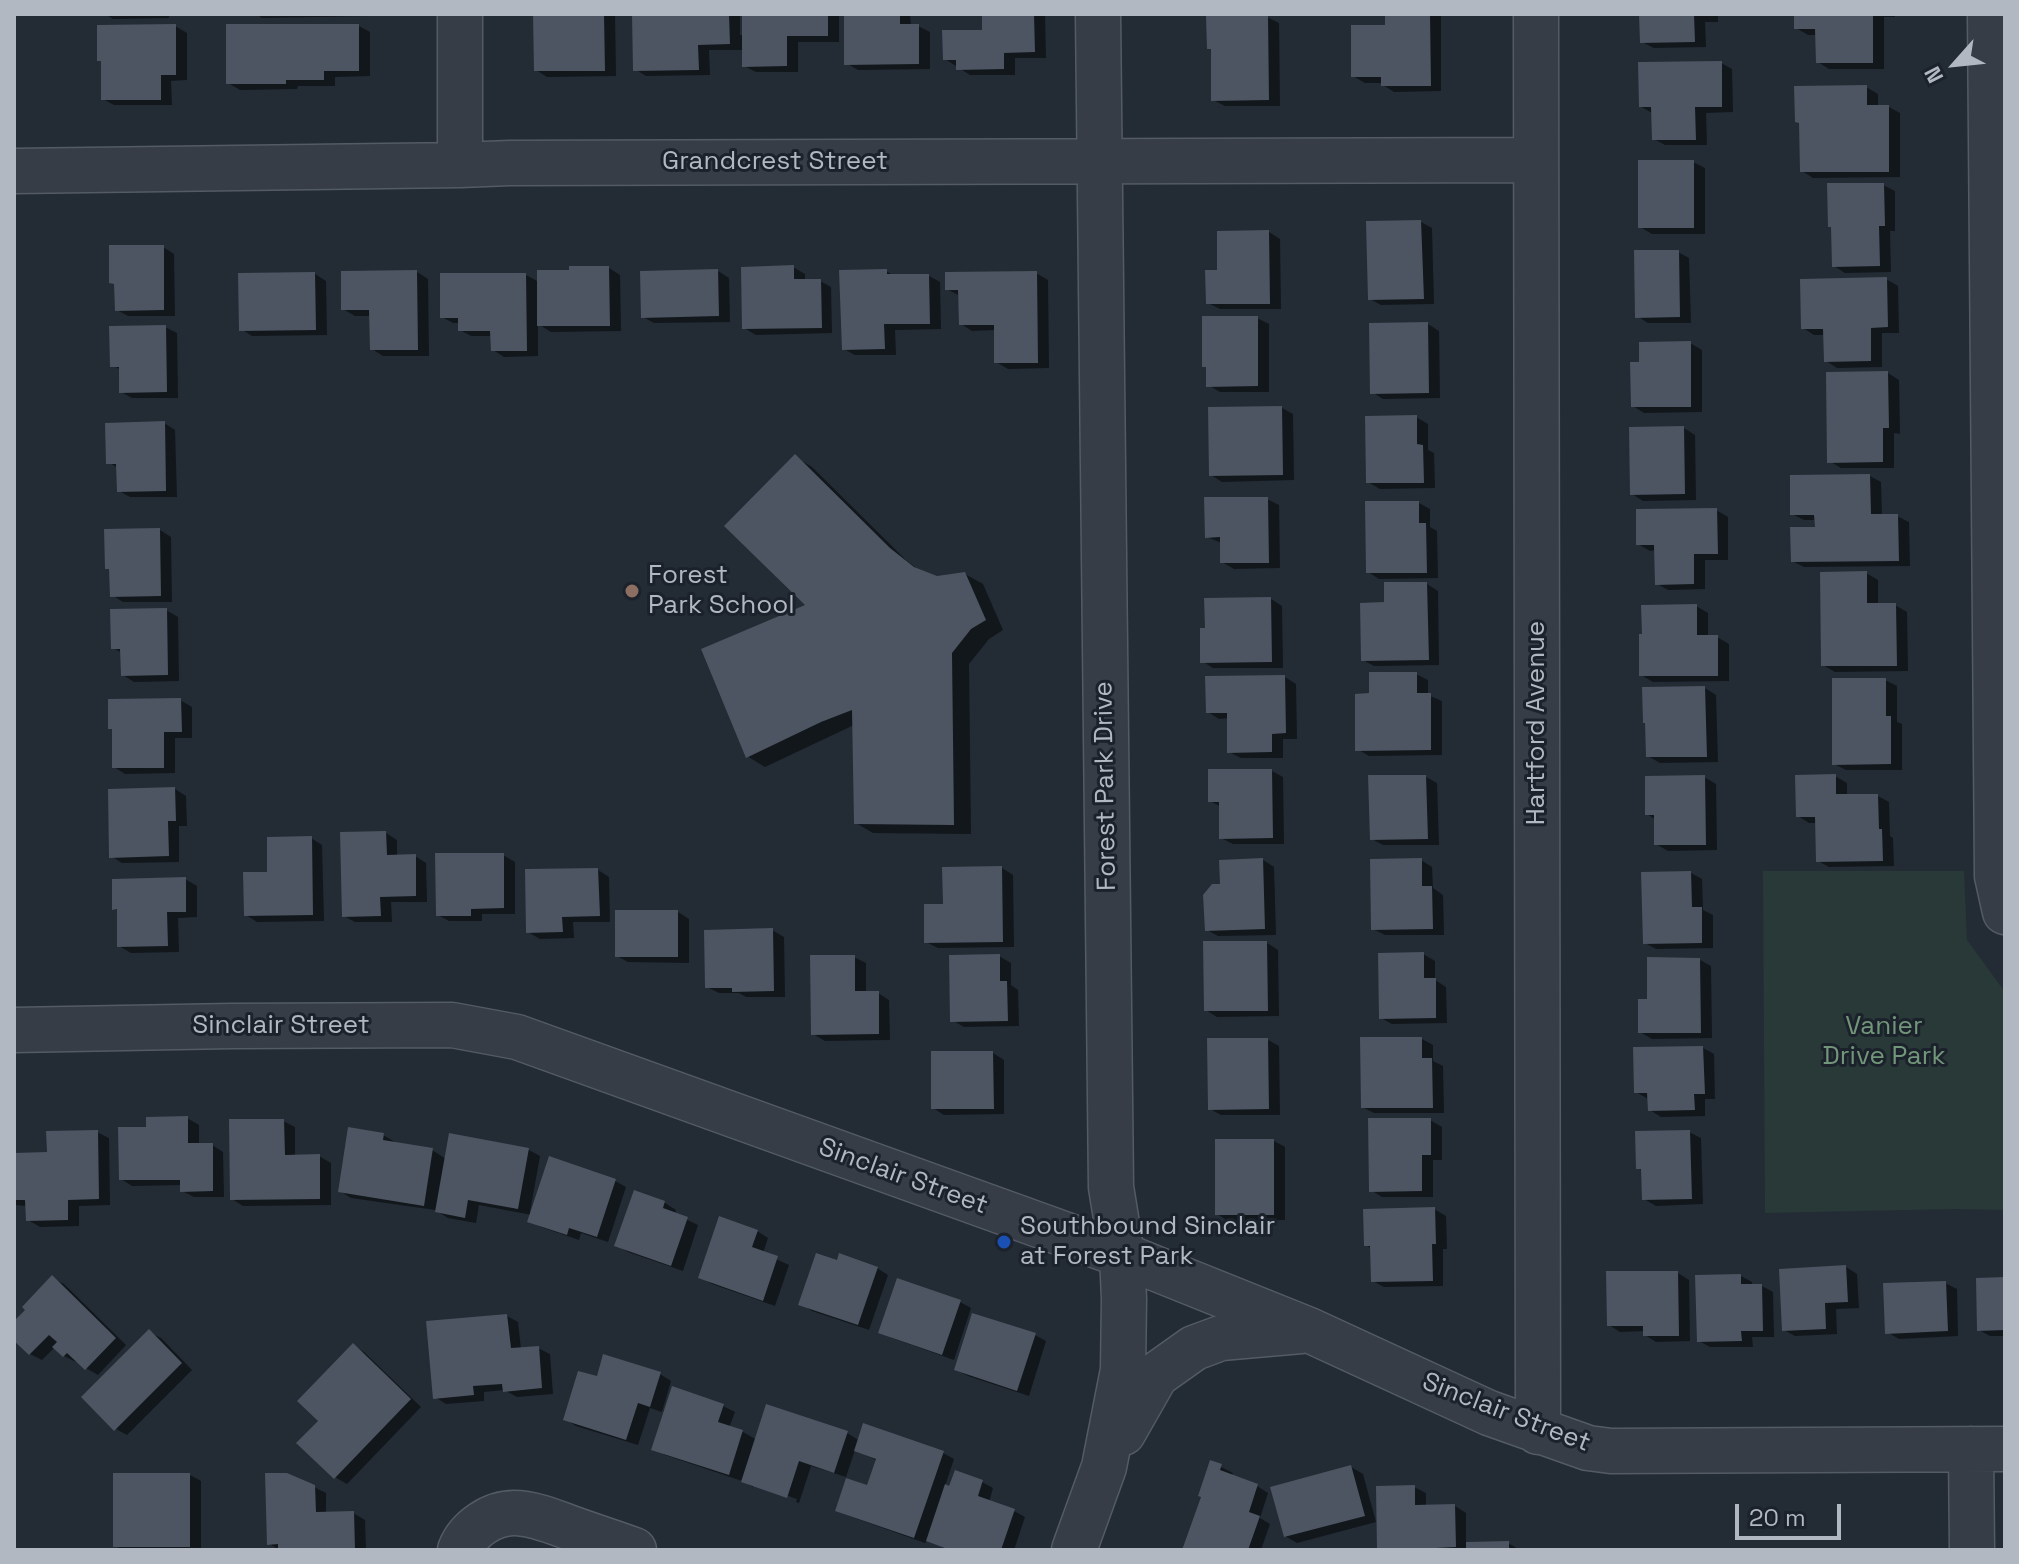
<!DOCTYPE html>
<style>
body{margin:0}
#map{position:relative;width:2019px;height:1564px;overflow:hidden;background:#232b35;font-family:"Space Grotesk",sans-serif}
canvas{display:block}
.frame{position:absolute;inset:0;border:16px solid #b1b8c2;pointer-events:none}
.north{position:absolute;left:1915px;top:24px;width:80px;height:80px;-webkit-text-stroke:6px #1c222b;paint-order:stroke;rotate:243deg;font-size:22px;font-weight:700;line-height:32px;text-align:center;color:#b1b8c2}
.north::after{content:'';display:block;margin:auto;width:28px;height:36px;background:#b1b8c2;clip-path:polygon(50% 0,100% 100%,50% 72%,0 100%)}
.scale{position:absolute;left:1735px;top:1504px;width:106px;height:36px;box-sizing:border-box;border:4px solid #b1b8c2;border-top:0;padding-left:10px;font-size:24px;line-height:28px;white-space:nowrap;color:#b1b8c2;-webkit-text-stroke:6px #1c222b;paint-order:stroke}
</style>
<div id="map">
<canvas width="2019" height="1564"></canvas>
<div class="frame"></div>
<div class="north">N</div>
<div class="scale">20 m</div>
</div>
<script>
const ctx = document.querySelector('canvas').getContext('2d');
ctx.lineJoin = 'round';
function fill(path, color) { ctx.fillStyle = color; ctx.fill(path, 'evenodd'); }
function trace(path, color, width, dash) { ctx.strokeStyle = color; ctx.lineWidth = width; ctx.lineCap = dash ? 'butt' : 'round'; ctx.setLineDash(dash || []); ctx.stroke(path); }
function label(font, color, halo, rows, align = 'center') {
  ctx.font = font + ' "Space Grotesk",sans-serif'; ctx.lineWidth = 6; ctx.setLineDash([]); ctx.textBaseline = 'middle'; ctx.strokeStyle = halo; ctx.fillStyle = color; for (const [text, x, y, turn = 0] of rows) {
    ctx.save(); ctx.translate(x, y); ctx.rotate((+turn || 0) * Math.PI / 180); ctx.textAlign = isNaN(turn) ? turn : align; if (halo) ctx.strokeText(text, 0, 0); ctx.fillText(text, 0, 0); ctx.restore();
  }
}
fill(new Path2D(`
 M1763,871H1964L1967,940L2005,992V1210L1955,1209L1765,1213Z`), '#283938');
fill(new Path2D(`
 M105,14H169V18L113,19Z
 M256,14H371V16L262,18Z
 M535,14H615L616,76L547,77L536,70Z
 M634,14H740V35H744V14H839V42H798V72H756L744,66V50H709L710,75L646,76L635,69Z
 M846,14H910L911,26H918L930,32V69L858,70L846,63Z
 M984,14H1045L1046,58H1015V75H970L945,59L984,32Z
 M1387,14H1437L1441,16V91L1394,92L1383,85V83H1365L1353,76L1387,27Z
 M1641,14H1718V22H1705L1706,47L1654,48L1642,42Z
 M1796,14H1895V17H1884V69H1829L1818,62L1817,35H1808L1796,28Z
 M1267,17L1279,23L1280,106H1225L1213,100V50L1209,48Z
 M175,26L187,33V80L171,81L172,105H114L103,99V61Z
 M359,26L370,32V76L335,77V86H298L297,89L240,90L228,83Z
 M1721,63L1732,69L1733,112L1706,113L1707,145H1665L1654,139L1652,113L1640,106Z
 M1866,87L1878,94V107H1889L1900,113V177L1813,178L1802,171Z
 M1693,162L1705,168V234H1652L1640,227Z
 M1883,185L1895,191V231H1890L1891,272L1845,273L1834,266L1833,228Z
 M1421,222L1432,228L1434,304L1381,305L1370,299Z
 M1269,232L1280,239L1281,309H1220L1208,303L1219,272Z
 M163,247L174,254L175,316H128L117,310Z
 M1678,252L1689,258L1691,323H1648L1637,316Z
 M793,267L805,274V281H820L831,287L832,333L756,335L744,328Z
 M609,268L620,275L621,331L551,332L538,324V356L504,357L493,350L492,336H471L460,330V323H453L442,317L526,275L539,282Z
 M718,271L729,278L730,322L654,323L643,317Z
 M886,271L895,276H929L940,282L941,329L895,330L896,355H855L844,349Z
 M417,272L428,279L429,356H383L372,349L371,316H355L343,309Z
 M1036,273L1048,280L1049,368L1008,369L996,362V330L972,331L961,324L958,295L947,289Z
 M315,274L326,281L327,335L252,336L241,329Z
 M1886,279L1898,286L1899,333H1882V367L1837,368L1826,361L1825,335H1814L1803,328Z
 M1257,318L1269,324V392H1220L1208,385Z
 M1428,324L1439,331L1440,398L1383,399L1372,392Z
 M165,327L177,333L178,398H132L121,392V370L112,365Z
 M1690,343L1702,350V412L1644,413L1633,406L1641,364Z
 M1888,373L1899,380L1900,434L1894,433V468H1841L1829,461Z
 M1282,408L1293,414L1294,480L1222,482L1211,475Z
 M1416,417L1428,424V450L1434,453L1435,488L1380,489L1368,482Z
 M164,423L175,430L177,497H130L119,491L118,468L108,462Z
 M1684,428L1695,435L1696,500L1643,501L1632,494Z
 M795,457L812,467L907,561L923,573L937,578L965,574L983,584L1003,630L989,639L969,664L971,834L873,833L856,823L854,725L765,767L747,756L809,606Z
 M1870,476L1881,482L1882,516H1897L1909,522L1910,566L1804,567L1792,561L1817,529L1816,520H1804L1792,514Z
 M1267,499L1279,505L1280,568L1234,569L1222,562V543L1207,537Z
 M1419,503L1430,509V527L1437,531L1438,578L1379,579L1368,572Z
 M1716,510L1728,517V560H1705V589L1668,590L1657,584V550L1650,551L1638,544Z
 M160,530L171,537L172,602H123L112,595Z
 M1866,573L1878,580V605H1895L1907,612L1908,671L1835,672L1823,665Z
 M1427,584L1438,591L1439,665L1374,666L1363,660L1386,604Z
 M1271,599L1282,606L1283,668H1213L1202,661Z
 M1696,606L1708,613V637H1717L1729,644V681L1653,682L1641,675Z
 M166,610L178,617L179,681L134,682L123,675L122,653L113,648Z
 M1416,674L1428,680V695L1442,701V755L1369,756L1357,749L1372,695Z
 M1285,677L1296,684L1297,739H1283V758H1241L1229,752V718L1219,719L1208,712Z
 M1885,680L1897,686V722L1902,724V770H1846L1834,764Z
 M1705,688L1716,695L1718,762L1660,763L1648,756Z
 M180,700L192,707V738H175V773L125,774L114,767V730L110,728Z
 M1272,771L1283,777L1284,844H1233L1221,838V807L1210,801Z
 M1835,776L1847,783V796H1878L1889,802L1890,836L1893,838L1894,866L1829,867L1818,861L1817,823H1809L1798,816Z
 M1426,777L1437,783L1439,845H1383L1372,839Z
 M1704,777L1716,784L1717,850L1668,851L1656,844V820L1647,814Z
 M175,789L186,796L187,826H179V862L122,863L111,856Z
 M386,833L397,840V857L415,856L426,863L427,902H391L392,922H355L344,916Z
 M311,838L322,845L324,921L257,922L246,915L269,874Z
 M503,855L515,862V914H482V921H449L438,915Z
 M1263,860L1274,867L1276,935L1218,936L1207,930L1222,886Z
 M1421,860L1432,867L1433,888L1443,895L1444,935H1385L1373,929Z
 M1002,868L1013,875L1014,947L938,948L926,942L945,906Z
 M598,870L609,877L610,922H573L574,938L540,939L528,932Z
 M1691,873L1702,879L1703,910L1713,915V948L1656,949L1645,943Z
 M185,879L197,886V917L178,918L179,952L131,953L119,946V911L114,908Z
 M678,912L689,919V963L628,962L617,956Z
 M772,930L784,937L785,997H746L739,993H719L707,987Z
 M1267,943L1278,950L1279,1016L1217,1017L1206,1010Z
 M1423,954L1435,961V980L1446,987L1447,1023L1392,1024L1381,1018Z
 M999,956L1011,963V985L1018,990L1019,1026L964,1027L952,1020Z
 M854,957L866,963V993H878L889,1000L890,1040L825,1041L813,1034Z
 M1700,960L1711,966L1712,1038L1652,1039L1640,1032L1649,1001Z
 M1422,1039L1433,1045V1061L1443,1066L1444,1113H1374L1362,1107Z
 M1268,1040L1279,1046L1280,1115H1221L1210,1109Z
 M1703,1048L1714,1054L1715,1099H1705V1116L1661,1117L1650,1110L1648,1099L1636,1092Z
 M993,1053L1004,1060V1114L944,1115L933,1108Z
 M187,1118L199,1125V1145H212L223,1152L224,1197H194L182,1191V1185L132,1186L121,1179L148,1129Z
 M1430,1120L1442,1127V1160H1433V1197H1382L1371,1190Z
 M283,1121L295,1127V1156H319L331,1163V1205L243,1206L232,1199Z
 M97,1132L109,1138L110,1205L79,1206V1226L40,1227L28,1220V1206L14,1205V1155L49,1154Z
 M1689,1132L1701,1138L1703,1204L1656,1206L1644,1199L1643,1171L1638,1168Z
 M383,1135L395,1142L394,1144L432,1150L446,1159L529,1150L540,1156L530,1212H532L615,1181L626,1187L608,1242L581,1233L579,1240L541,1227L530,1221L532,1215L479,1205L476,1223L448,1218L435,1210L351,1198L340,1191Z
 M1274,1141L1285,1147V1220L1228,1221L1217,1214Z
 M635,1192L665,1203L676,1210L675,1214L698,1225L683,1271L628,1252L616,1245Z
 M1434,1209L1446,1216L1447,1249H1443V1286L1384,1287L1373,1281L1372,1249L1366,1245Z
 M757,1231L768,1238L763,1253L789,1265L775,1306L712,1284L700,1277Z
 M838,1262L877,1268L888,1275L869,1330L812,1311L801,1304Z
 M1846,1267L1857,1274L1859,1308L1836,1309L1837,1334L1795,1336L1784,1330Z
 M1678,1273L1689,1280L1690,1341L1656,1342L1645,1335V1331L1620,1332L1609,1325Z
 M1741,1276L1752,1282V1286H1762L1773,1292L1774,1337H1752L1753,1347H1710L1699,1341Z
 M52,1278L64,1284L126,1345L98,1375L86,1368L78,1360L76,1362L64,1356L55,1347L42,1360L30,1354L14,1338V1324Z
 M2005,1279V1336H1990L1979,1330Z
 M1945,1283L1957,1289L1958,1336L1899,1339L1887,1332Z
 M960,1302L971,1308L954,1360L892,1338L881,1332Z
 M507,1316L518,1322L521,1349L538,1348L550,1354L553,1394L517,1397L504,1390L484,1392V1401L446,1404L435,1397Z
 M149,1332L161,1338L192,1370L127,1435L116,1429Z
 M1035,1335L1046,1341L1029,1396L968,1376L956,1370Z
 M353,1345L364,1352L421,1407L347,1484L335,1477L320,1421Z
 M660,1374L671,1381L662,1412L650,1408L638,1445L576,1426L565,1419Z
 M723,1406L735,1412L729,1428L743,1432L757,1440L847,1433L860,1441L943,1453L954,1459L945,1486L951,1488L982,1482L993,1488L989,1502L1014,1511L1025,1517L1014,1550H948L927,1540L925,1543L849,1516L837,1510L869,1487L878,1461L855,1450L846,1477L811,1466L799,1503L796,1502L797,1499L753,1484V1487L742,1481L665,1455L654,1449Z
 M1211,1462L1233,1473L1231,1477L1257,1486L1268,1493L1260,1518L1270,1524L1261,1550H1184L1203,1497Z
 M1351,1467L1363,1474L1376,1522L1297,1543L1285,1536Z
 M190,1475L201,1481V1550H123L115,1546Z
 M314,1487L326,1493V1514L353,1513L365,1520L366,1550H280L269,1544Z
 M1414,1487L1426,1493V1507L1455,1506L1466,1513V1544L1508,1543L1520,1550H1379Z`), '#0007');
fill(new Path2D(`
 M533,14H604L605,71H534Z
 M632,14H729L730,44L698,45L699,70L633,71Z
 M742,14H828V36H787V66L742,67Z
 M844,14H900V24H919V64L844,65Z
 M982,14H1034L1035,52L1004,53V69L956,70V60H943L942,30H982Z
 M1385,14H1430L1431,86H1381V77H1351V25H1385Z
 M1639,14H1694L1695,42L1640,43Z
 M1794,14H1873V63H1816L1815,29H1794Z
 M1268,15L1269,100L1211,101V49H1207L1206,16Z
 M176,24V75H161V100H101V61H97V25Z
 M226,24H359V71H324V80H286V84H226Z
 M1722,61V107H1695L1696,140H1652L1651,107H1639L1638,62Z
 M1867,85V105H1889V172H1800L1799,123L1795,122L1794,86Z
 M1638,160H1694V228H1638Z
 M1827,183H1884L1885,226H1879L1880,266L1832,267L1831,227H1828Z
 M1421,220L1424,299L1368,300L1366,221Z
 M1269,230L1270,304H1206L1205,270H1217V231Z
 M109,245H164V310L115,311L114,284L109,283Z
 M1634,250H1679L1680,317L1635,318Z
 M794,265V279H821L822,328L742,329L741,267Z
 M569,266H609L610,326H537V270H569Z
 M718,269L719,316L641,318L640,271Z
 M887,269V274H929L930,324H884L885,349L842,350L839,270Z
 M417,270L418,350H370L369,310H341V271Z
 M1037,271L1038,363H994V325H959L958,290H945V272Z
 M315,272L316,330L239,331L238,273Z
 M440,273H526L527,351H491L490,331H458V318H440Z
 M1887,277L1888,327L1871,328V361L1824,362L1823,329H1801L1800,279Z
 M1202,316H1258V386L1206,387V367H1202Z
 M1428,322L1429,393L1370,394L1369,323Z
 M166,325L167,392L119,393V367H110L109,326Z
 M1691,341V407H1631L1630,362H1639V342Z
 M1888,371L1889,428H1883V462L1827,463L1826,372Z
 M1282,406L1283,475L1209,476L1208,407Z
 M1417,415V444L1423,445L1424,483H1366L1365,416Z
 M165,421L166,491L117,492L116,464H106L105,423Z
 M1684,426L1685,494L1630,495L1629,427Z
 M795,454L890,548L914,567L937,576L965,572L986,620L971,629L952,653L954,825L854,824L852,710L821,722L746,758L701,649L805,605L724,526Z
 M1870,474L1871,514H1898L1899,561L1791,562L1790,527H1815L1814,515H1790V475Z
 M1204,497H1268L1269,563H1220V537L1205,538Z
 M1365,501H1419V523H1426L1427,573H1366Z
 M1717,508L1718,554H1694V584L1655,585L1654,545H1636V509Z
 M160,528L161,596L110,597L109,569H105L104,529Z
 M1867,571V603H1896L1897,666H1821L1820,572Z
 M1384,582H1427L1429,660L1361,661L1360,603L1384,602Z
 M1271,597L1272,662L1200,663V628H1205L1204,598Z
 M1697,604V635H1718V676H1639V634H1642L1641,605Z
 M167,608L168,675L121,676L120,649H111L110,609Z
 M1369,672H1417V693H1431V750L1355,751V694L1369,693Z
 M1285,675L1286,733L1272,734V752L1227,753V713H1206L1205,676Z
 M1832,678H1886V716H1891V764L1832,765Z
 M1705,686L1707,757H1646L1645,723H1643L1642,687Z
 M181,698L182,732H164V768H112V729H108V699Z
 M1208,769H1272L1273,838L1219,839V802H1208Z
 M1836,774V794H1878L1879,829H1882L1883,861L1816,862L1815,817H1796L1795,775Z
 M1368,775H1426L1428,839L1370,840Z
 M1705,775L1706,845H1654V815H1645V776Z
 M175,787L176,821H168L169,856L109,858L108,789Z
 M386,831L387,855L416,854V896L380,897L381,916L342,917L340,832Z
 M312,836L313,915L244,916L243,872H267V837Z
 M435,853H504V908L471,909V916H436Z
 M1263,858L1265,929L1205,931L1203,895L1212,884H1220L1219,860Z
 M1422,858V886H1432L1433,929L1371,930L1370,859Z
 M1002,866L1003,942L924,943V904H943L942,867Z
 M598,868L600,916L562,917L563,932L526,933L525,869Z
 M1691,871L1692,907H1702V943L1643,944L1641,872Z
 M186,877V912H167L168,946L117,947V909L112,910V879Z
 M615,910H678V957H615Z
 M773,928L774,991L732,992V988H705L704,930Z
 M1203,941H1267L1268,1011H1204Z
 M1424,952V978H1436V1018L1379,1019L1378,953Z
 M1000,954V981H1007L1008,1021L950,1022L949,955Z
 M810,955H855V991H879V1034L811,1035Z
 M1647,957L1700,958L1701,1033H1638V999H1647Z
 M1360,1037H1422V1058H1432L1433,1108H1361Z
 M1207,1038H1268L1269,1109L1208,1110Z
 M1703,1046L1705,1094H1694L1695,1110L1648,1111L1647,1093H1634L1633,1047Z
 M931,1051H993L994,1109H931Z
 M188,1116V1143H213V1191L180,1192V1180H119L118,1127H146V1117Z
 M1368,1118H1431V1155H1422V1191L1369,1192Z
 M229,1119H284L285,1155L320,1154V1199L230,1200Z
 M348,1127L384,1133L383,1140L433,1148L424,1206L338,1192Z
 M98,1130L99,1199L68,1200V1220L26,1221L25,1200H14V1153L47,1152L46,1131Z
 M1690,1130L1692,1199L1642,1200L1641,1169H1636L1635,1131Z
 M449,1133L529,1148L518,1209L468,1200L465,1218L435,1212Z
 M1215,1139H1274V1215H1215Z
 M549,1156L616,1179L597,1237L569,1228L567,1235L527,1222Z
 M634,1190L665,1201L663,1208L688,1217L671,1266L614,1246Z
 M1435,1207L1436,1244H1432L1433,1281L1371,1282L1370,1246H1364L1363,1209Z
 M719,1216L758,1230L752,1247L778,1256L763,1301L698,1278Z
 M816,1253L837,1260L839,1253L878,1267L858,1325L798,1305Z
 M1846,1265L1848,1302L1825,1303L1826,1329L1782,1331L1779,1269Z
 M1606,1271H1678L1679,1336H1643V1326H1607Z
 M1741,1274V1284H1762L1763,1331H1741L1742,1341L1697,1342L1695,1275Z
 M52,1275L116,1338L85,1370L67,1353L63,1357L52,1347L57,1342L49,1335L29,1355L14,1341V1321L25,1310L22,1307Z
 M2005,1277V1330L1977,1331L1976,1278Z
 M897,1278L961,1300L942,1355L878,1333Z
 M1946,1281L1948,1331L1885,1334L1883,1283Z
 M972,1313L1036,1333L1017,1391L954,1370Z
 M507,1314L511,1348L539,1346L542,1388L503,1392L502,1384L473,1386L474,1395L433,1399L426,1321Z
 M149,1329L182,1363L114,1431L81,1397Z
 M353,1343L411,1399L334,1479L296,1443L318,1421L297,1401Z
 M603,1354L661,1372L650,1407L638,1403L626,1440L563,1420L578,1371L597,1376Z
 M672,1386L724,1404L718,1422L743,1430L729,1475L651,1450Z
 M766,1404L848,1431L834,1473L799,1461L787,1498L741,1482Z
 M863,1423L944,1451L914,1538L835,1511L846,1478L867,1485L876,1459L854,1451Z
 M1210,1460L1222,1464L1220,1470L1258,1484L1249,1512L1260,1516L1248,1550H1182L1201,1497L1198,1496Z
 M1351,1465L1365,1516L1284,1537L1270,1487Z
 M955,1470L983,1480L978,1496L1015,1509L1001,1550H950L926,1541L945,1484L949,1486Z
 M113,1473H190V1547H113Z
 M265,1473H287L315,1485L316,1512L354,1511L355,1550H278V1544L267,1545Z
 M1415,1485V1505L1455,1504L1456,1547L1436,1548V1550H1377L1376,1486Z
 M1509,1541V1550H1466V1542Z`), '#4c5561');
const minor = new Path2D(`
 M460,14V165
 M1536,14L1538,1432
 M1990,14L1997,876L2005,912
 M14,171L460,165L510,163L1536,160
 M14,1030L232,1026L452,1025L517,1037L1122,1255L1309,1330L1489,1413L1588,1448L1611,1451L2005,1449
 M1123,1433L1156,1375L1194,1348L1221,1338L1301,1331
 M1971,1449L1972,1550
 M460,1550C468,1529 492,1513 514,1513C532,1513 552,1521 568,1527C590,1535 612,1542 634,1550
 M1074,1550L1104,1467L1123,1370L1124,1299L1122,1255L1111,1187L1098,14`);
trace(minor, '#545b64', 47);
trace(minor, '#363d46', 44);
for (const [x, y, r, color] of [
 [632,591,8,"#8d6e63"],
 [1004,1242,8,"#1a4fb4"]
]) { const dot = new Path2D(); dot.arc(x, y, r, 0, 2 * Math.PI); ctx.fillStyle = color; ctx.fill(dot); trace(dot, '#1c222b', 3); }
label('26px', '#b1b8c2', '#1c222b', [
 ["Grandcrest Street",775,162],
 ["Hartford Avenue",1537,723,-90],
 ["Forest Park Drive",1106,786,-91],
 ["Sinclair Street",281,1026],
 ["Sinclair Street",903,1177,20],
 ["Sinclair Street",1506,1413,21]
]);
label('26px', '#b1b8c2', '#1c222b', [
 ["Forest",648,576],
 ["Park School",648,606],
 ["Southbound Sinclair",1020,1227],
 ["at Forest Park",1020,1257]
], 'left');
label('26px', '#72967a', '#1c222b', [
 ["Vanier",1884,1027],
 ["Drive Park",1884,1057]
]);
</script>
